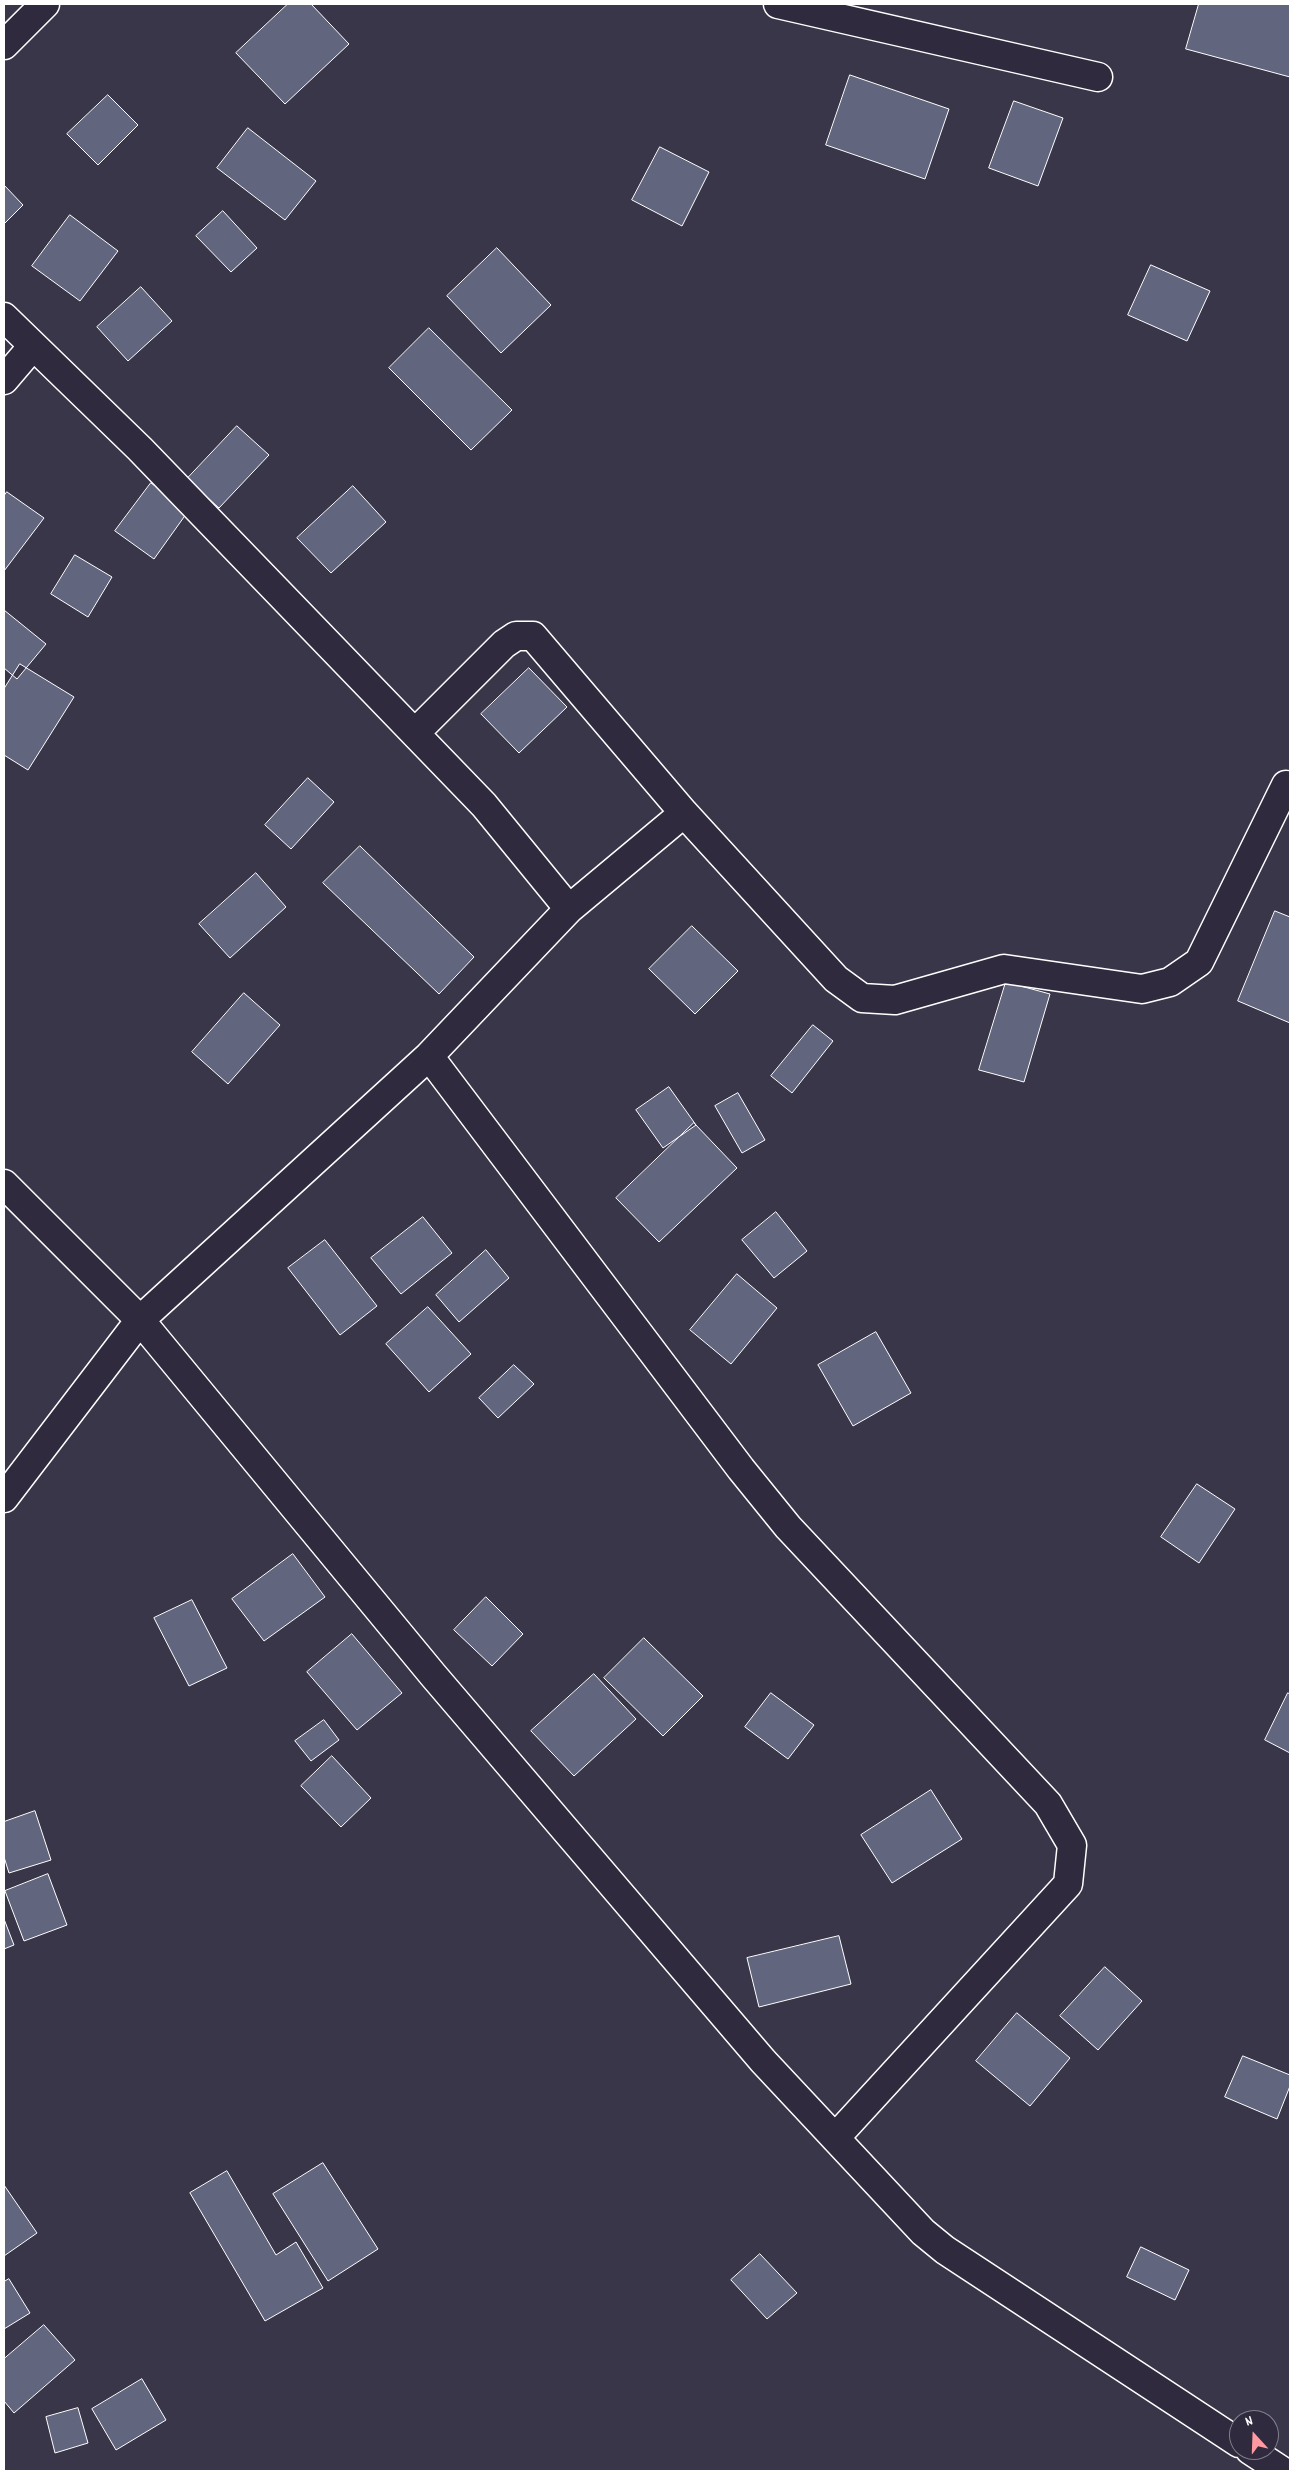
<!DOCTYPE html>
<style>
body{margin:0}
#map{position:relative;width:1294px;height:2475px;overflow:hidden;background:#39364a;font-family:Dekko,sans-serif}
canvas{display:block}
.frame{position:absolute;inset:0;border:5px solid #fff;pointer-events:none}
.north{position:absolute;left:1229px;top:2410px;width:50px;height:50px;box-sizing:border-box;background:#2f2a3d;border:1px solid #827f8b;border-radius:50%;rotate:340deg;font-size:14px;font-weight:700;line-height:20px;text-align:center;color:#fff}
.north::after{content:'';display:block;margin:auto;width:18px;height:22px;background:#ff9aa2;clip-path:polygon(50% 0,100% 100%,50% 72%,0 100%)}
</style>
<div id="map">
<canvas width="1294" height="2475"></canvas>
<div class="frame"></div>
<div class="north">N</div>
</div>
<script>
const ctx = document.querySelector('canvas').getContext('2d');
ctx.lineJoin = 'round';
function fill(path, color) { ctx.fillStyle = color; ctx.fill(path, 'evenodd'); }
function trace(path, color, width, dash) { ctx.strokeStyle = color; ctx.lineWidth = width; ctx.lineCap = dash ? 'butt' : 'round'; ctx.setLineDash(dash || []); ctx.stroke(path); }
const building = new Path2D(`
 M288,4H311L349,44L285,104L236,53Z
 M1199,4H1290V77L1186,49Z
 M850,75L949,109L925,179L826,145Z
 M108,95L138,125L98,165L67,134Z
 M1014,101L1063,118L1038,186L989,168Z
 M248,128L316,181L285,220L217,168Z
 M660,147L709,172L682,226L632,200Z
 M4,185L23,205L4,224Z
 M223,211L257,248L231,272L196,236Z
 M70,215L118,251L80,301L32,266Z
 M497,248L551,305L501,353L447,296Z
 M1151,265L1210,291L1187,341L1128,315Z
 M141,287L172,321L128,361L97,327Z
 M429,328L512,410L471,450L389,368Z
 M237,426L269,455L219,508L187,479Z
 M151,483L189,510L154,559L115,531Z
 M353,486L386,522L331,573L297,538Z
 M7,492L44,518L4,571V496Z
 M75,555L112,577L88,617L51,594Z
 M4,610L46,644L17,679L4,668Z
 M20,664L74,697L28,770L4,755V689Z
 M529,668L567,707L519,753L481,714Z
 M308,778L334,802L291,849L265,825Z
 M360,846L474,957L439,994L323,883Z
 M256,873L286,907L230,958L199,924Z
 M1275,911L1290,917V1023L1238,1001Z
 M692,926L738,971L695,1014L649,969Z
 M1006,982L1050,994L1024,1082L979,1070Z
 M244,993L280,1025L228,1084L192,1052Z
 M813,1025L833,1041L792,1093L771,1076Z
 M669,1087L696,1125L663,1148L636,1110Z
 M738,1093L765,1140L742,1153L715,1106Z
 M694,1123L737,1168L659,1242L616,1198Z
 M776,1212L807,1251L774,1278L742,1240Z
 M423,1217L452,1253L401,1294L371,1258Z
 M325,1240L377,1306L340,1335L288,1268Z
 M486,1250L509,1278L459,1322L436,1295Z
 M737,1274L777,1308L731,1364L690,1330Z
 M428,1307L471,1354L429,1392L386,1344Z
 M876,1332L911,1393L853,1426L818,1365Z
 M514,1365L534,1384L498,1418L479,1398Z
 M1197,1484L1235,1509L1199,1563L1161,1537Z
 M293,1554L325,1597L264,1641L232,1599Z
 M486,1597L523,1634L492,1666L454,1630Z
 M192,1600L227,1668L189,1686L154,1618Z
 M352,1634L402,1693L357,1730L307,1672Z
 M644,1638L703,1696L663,1736L604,1678Z
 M594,1674L636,1719L574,1776L531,1731Z
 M771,1693L814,1725L788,1759L745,1727Z
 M1288,1693L1290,1694V1753L1265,1740Z
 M324,1720L339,1740L311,1761L295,1741Z
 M332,1756L371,1798L341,1827L301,1786Z
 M931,1790L962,1839L892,1883L861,1835Z
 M35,1811L51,1860L9,1873L4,1857V1822Z
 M48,1874L67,1925L24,1941L5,1891Z
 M4,1919L14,1945L4,1949Z
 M839,1936L851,1984L759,2007L747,1958Z
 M1105,1967L1142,2001L1098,2050L1060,2016Z
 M1017,2013L1070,2058L1030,2106L976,2061Z
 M1243,2056L1290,2075V2086L1277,2119L1225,2097Z
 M323,2163L378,2249L328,2281L273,2194Z
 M227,2171L276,2255L296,2242L323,2288L265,2321L190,2193Z
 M4,2185L37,2233L4,2256Z
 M1141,2247L1189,2270L1175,2300L1127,2277Z
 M760,2254L797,2293L767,2319L731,2280Z
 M9,2279L30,2313L4,2329V2282Z
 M44,2325L75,2360L14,2413L4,2401V2359Z
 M142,2379L166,2420L116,2450L92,2409Z
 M78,2408L88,2443L55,2453L46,2417Z`);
fill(building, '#61657e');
trace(building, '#fff', 1);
const minor = new Path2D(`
 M778,4L1098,77
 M4,45L45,4
 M4,317L140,449L484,805L569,909
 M4,380L33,346
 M415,733L504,644L516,636H533L684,813L836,979L862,998L895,1000L1004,969L1142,989L1170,982L1199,962L1286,785
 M429,1056L741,1469L788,1527L1048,1804L1072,1845L1068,1884L835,2138
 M4,1184L140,1320L433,1675L763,2061L923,2232L945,2250L1239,2443
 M4,1498L140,1320L429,1056L569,909L684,813
 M1250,2450L1282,2471`);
trace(minor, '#fff', 31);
trace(minor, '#2f2a3d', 28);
</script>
